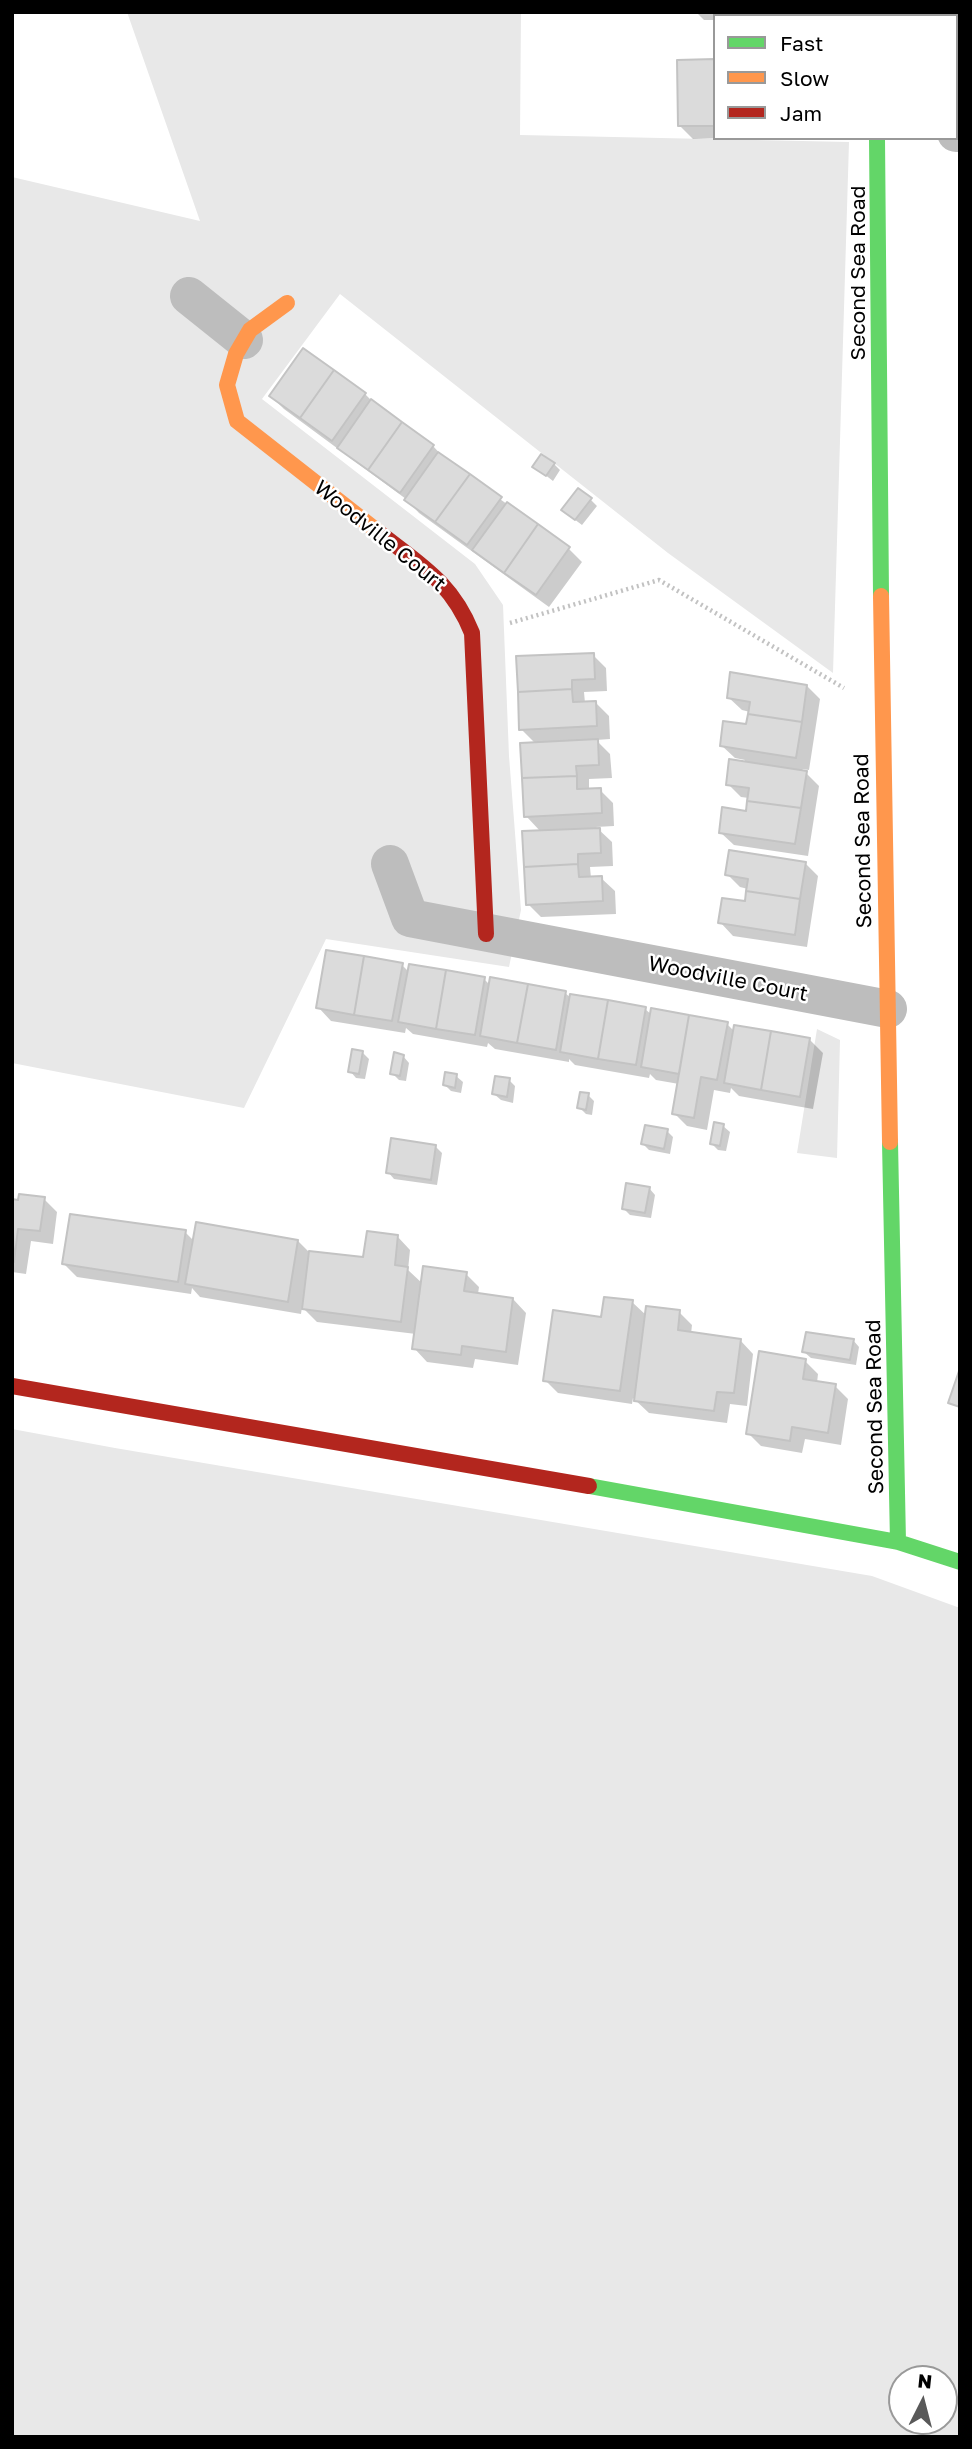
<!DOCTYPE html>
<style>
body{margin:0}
#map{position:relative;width:972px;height:2449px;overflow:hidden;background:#fff;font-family:"Golos Text",sans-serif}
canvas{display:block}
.frame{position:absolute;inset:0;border:14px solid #000;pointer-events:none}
.legend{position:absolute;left:713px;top:14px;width:245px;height:126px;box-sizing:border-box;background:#fff;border:2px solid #999;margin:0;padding:9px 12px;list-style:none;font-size:21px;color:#000}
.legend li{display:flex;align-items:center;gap:14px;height:35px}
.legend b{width:35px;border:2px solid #999}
.north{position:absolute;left:888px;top:2365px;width:70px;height:70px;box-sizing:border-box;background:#fff;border:2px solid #999;border-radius:50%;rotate:6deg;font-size:19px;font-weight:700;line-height:28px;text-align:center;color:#000}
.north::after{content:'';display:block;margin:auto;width:24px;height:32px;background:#595959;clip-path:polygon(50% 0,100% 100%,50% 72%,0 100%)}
</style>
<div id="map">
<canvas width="972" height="2449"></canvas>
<div class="frame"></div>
<ul class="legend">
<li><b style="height:9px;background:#63d668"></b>Fast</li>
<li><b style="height:9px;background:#ff974d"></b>Slow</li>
<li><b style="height:9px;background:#b3261e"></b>Jam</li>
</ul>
<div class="north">N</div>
</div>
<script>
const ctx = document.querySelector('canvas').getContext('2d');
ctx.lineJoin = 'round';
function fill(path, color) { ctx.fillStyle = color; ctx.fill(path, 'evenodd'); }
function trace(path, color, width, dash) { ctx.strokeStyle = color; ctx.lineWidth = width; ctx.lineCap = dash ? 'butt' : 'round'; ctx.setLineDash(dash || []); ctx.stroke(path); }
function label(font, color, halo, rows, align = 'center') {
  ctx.font = font + ' "Golos Text",sans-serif'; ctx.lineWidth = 5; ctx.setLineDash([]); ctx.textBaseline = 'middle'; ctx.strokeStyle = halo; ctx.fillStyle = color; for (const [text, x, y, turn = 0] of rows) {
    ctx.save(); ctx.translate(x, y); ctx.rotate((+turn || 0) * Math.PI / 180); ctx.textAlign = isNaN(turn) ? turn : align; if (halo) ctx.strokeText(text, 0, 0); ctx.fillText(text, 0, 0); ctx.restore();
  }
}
fill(new Path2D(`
 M127,12H521L520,135L849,142L833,673L668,553L340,294L262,399L475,564L503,605L509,756L521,910L509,967L326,939L244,1108L12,1063V177L200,221Z
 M817,1029L840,1040L837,1158L797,1153Z
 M12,1429L115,1448L872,1576L960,1608V2437H12ZM902,2379H944V2421H902Z`), '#e8e8e8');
fill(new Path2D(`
 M696,12H764V16H715V20H704Z
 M715,61V138H726L693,139L680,126Z
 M365,394L376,405L433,446L446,460L569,549L582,562L549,607L419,513L406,499L284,409L271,396Z
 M554,464L560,470L553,481L535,467Z
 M591,500L597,506L582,525L570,516Z
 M593,655L606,668L607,691L584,692L585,703H596L609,716L610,739L596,740L610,754L612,778L589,779V790H600L613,803L614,826L596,827L612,842L613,866L590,867L591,878H601L615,891L616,914L541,917L528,904L541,832L526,816L536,744L521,729Z
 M807,686L820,699L809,770L802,769L819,786L808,856L734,845L720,832L747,813L749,798L741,797L728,784L745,760L735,758L721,745L748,726L750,712L742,710L728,697Z
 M805,863L818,876L807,947L733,936L720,922L746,903L748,889L740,887L727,874Z
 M402,965L409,972L484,979L490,985L565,993L571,998L645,1009L652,1015L727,1024L734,1031L810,1040L823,1053L813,1109L739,1096L731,1088L730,1093L714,1090L707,1130L687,1126L674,1113L679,1084L656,1080L650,1074L649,1078L575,1065L569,1059V1062L495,1049L488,1043L487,1047L413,1034L406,1028L405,1033L331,1021L318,1007Z
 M363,1053L369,1059L365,1079L356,1078L350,1071Z
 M403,1056L409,1063L406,1081L399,1080L392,1073Z
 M456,1076L463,1082L461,1093L451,1091L445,1085Z
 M509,1080L515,1086L513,1103L501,1100L494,1094Z
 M588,1095L594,1101L592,1115L586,1114L579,1107Z
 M723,1126L730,1132L726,1151L718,1150L712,1144Z
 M667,1131L673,1137L670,1154L649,1150L643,1144Z
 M435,1146L442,1153L437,1185L394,1179L388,1172Z
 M649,1188L655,1195L651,1218L630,1215L623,1208Z
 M44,1199L57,1212L53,1244L31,1241L26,1274L12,1272V1200Z
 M185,1232L194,1241H298L309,1252L365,1259L397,1236L410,1250L408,1270L423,1284L466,1274L479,1287L478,1294L513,1299L526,1313L518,1365L475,1359L473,1368L427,1362L414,1348L416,1334L317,1322L302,1307L301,1314L200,1297L192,1288L191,1294L77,1277L64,1264Z
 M632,1302L647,1316L679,1312L692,1325L691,1334L740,1340L753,1354L747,1406L730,1404L727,1423L649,1413L633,1398L632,1404L558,1393L545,1380L603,1319Z
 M853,1340L859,1347L856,1365L811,1358L804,1352Z
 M805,1361L818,1374L817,1383L835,1386L848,1399L841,1445L805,1439L802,1453L761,1446L748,1433Z`), '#0003');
const building = new Path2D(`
 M715,59V126H678L677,60Z
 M303,348L334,370L300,418L269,396Z
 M334,370L366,393L332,441L300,418Z
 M371,399L402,422L368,470L337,448Z
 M402,422L434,445L400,493L368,470Z
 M438,452L470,474L435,522L404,500Z
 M541,454L555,463L546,476L532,467Z
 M470,474L502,497L467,545L435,522Z
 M578,488L592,498L575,520L561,510Z
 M507,502L538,524L504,573L472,550Z
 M538,524L570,547L536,595L504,573Z
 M594,653L595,679L572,680V689L518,692L516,656Z
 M730,672L807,685L802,722L748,714L750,702L727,698Z
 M572,689L573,702L596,701L597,726L519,730L518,692Z
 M748,714L802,722L796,758L720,746L723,721L746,724Z
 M598,739L599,765L576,766L577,776L522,778L520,743Z
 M729,759L807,771L801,808L747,801L749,788L726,785Z
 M577,776V789L601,788L602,813L524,817L522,778Z
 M747,801L801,808L795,844L719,833L722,807L746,811Z
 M600,828L601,853L578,854V864L524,867L522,831Z
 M729,850L806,862L800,899L746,891L748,879L725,875Z
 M578,864L579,877L602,876L603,901L526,905L524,867Z
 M746,891L800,899L795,935L718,923L722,898L745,901Z
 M326,950L364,956L354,1015L316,1008Z
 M364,956L403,963L392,1021L354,1015Z
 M409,964L446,970L436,1029L398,1022Z
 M446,970L485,977L475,1035L436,1029Z
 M490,977L528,984L517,1043L480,1036Z
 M528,984L566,991L556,1050L517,1043Z
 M570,994L608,1000L598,1059L560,1052Z
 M608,1000L646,1007L636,1065L598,1059Z
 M651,1008L689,1015L679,1074L641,1067Z
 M689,1015L728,1022L717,1080L701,1077L694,1118L672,1114Z
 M734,1025L771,1031L761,1090L724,1083Z
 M771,1031L810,1038L800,1097L761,1090Z
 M352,1049L363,1051L359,1074L348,1072Z
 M394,1052L404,1055L400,1076L390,1074Z
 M445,1072L457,1074L455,1088L443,1085Z
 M495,1076L510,1078L507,1097L492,1094Z
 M580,1092L589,1093L586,1110L577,1108Z
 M714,1122L724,1124L720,1146L710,1144Z
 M645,1125L668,1129L664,1149L641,1144Z
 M391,1138L436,1145L431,1180L386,1173Z
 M626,1183L650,1187L645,1213L622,1209Z
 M19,1194L45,1197L40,1231L18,1229L14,1262L12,1199L18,1200Z
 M70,1214L186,1230L178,1282L62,1264Z
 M196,1222L298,1240L288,1302L185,1284Z
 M367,1231L398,1235L395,1265L408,1267L401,1322L302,1309L309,1251L363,1257Z
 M423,1266L467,1272L464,1291L513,1298L506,1352L462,1346L461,1355L412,1349Z
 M604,1297L633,1300L620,1391L543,1381L553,1310L601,1317Z
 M646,1306L680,1310L678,1330L741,1339L734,1393L717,1392L714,1411L634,1401Z
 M806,1332L854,1339L850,1360L802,1352Z
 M759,1351L806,1359L803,1379L836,1384L828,1433L792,1427L790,1441L746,1434Z
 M959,1371H960V1407L948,1403Z`);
fill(building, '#dbdbdb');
trace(building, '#c3c3c3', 2);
trace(new Path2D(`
 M510,623L659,580L844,688`), '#c2c2c2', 4.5, [2, 3.5]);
trace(new Path2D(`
 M956,133H960
 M189,296L244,340
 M390,864L410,918L888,1009`), '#bdbdbd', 38);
trace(new Path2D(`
 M875,12V16
 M877,138L881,596
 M890,1142L898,1542
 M589,1486L898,1542L960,1562`), '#63d668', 16);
trace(new Path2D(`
 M287,303L250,330L236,354L227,385L237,421L381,534
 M881,596L890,1142`), '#ff974d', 16);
trace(new Path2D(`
 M381,534C422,566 452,583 472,633L486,934
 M12,1386L589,1486`), '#b3261e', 16);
label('21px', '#000', '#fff', [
 ["Second Sea Road",858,273,-90],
 ["Woodville Court",380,536,39],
 ["Second Sea Road",863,841,-91],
 ["Woodville Court",728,979,11],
 ["Second Sea Road",875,1407,-91]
]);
</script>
